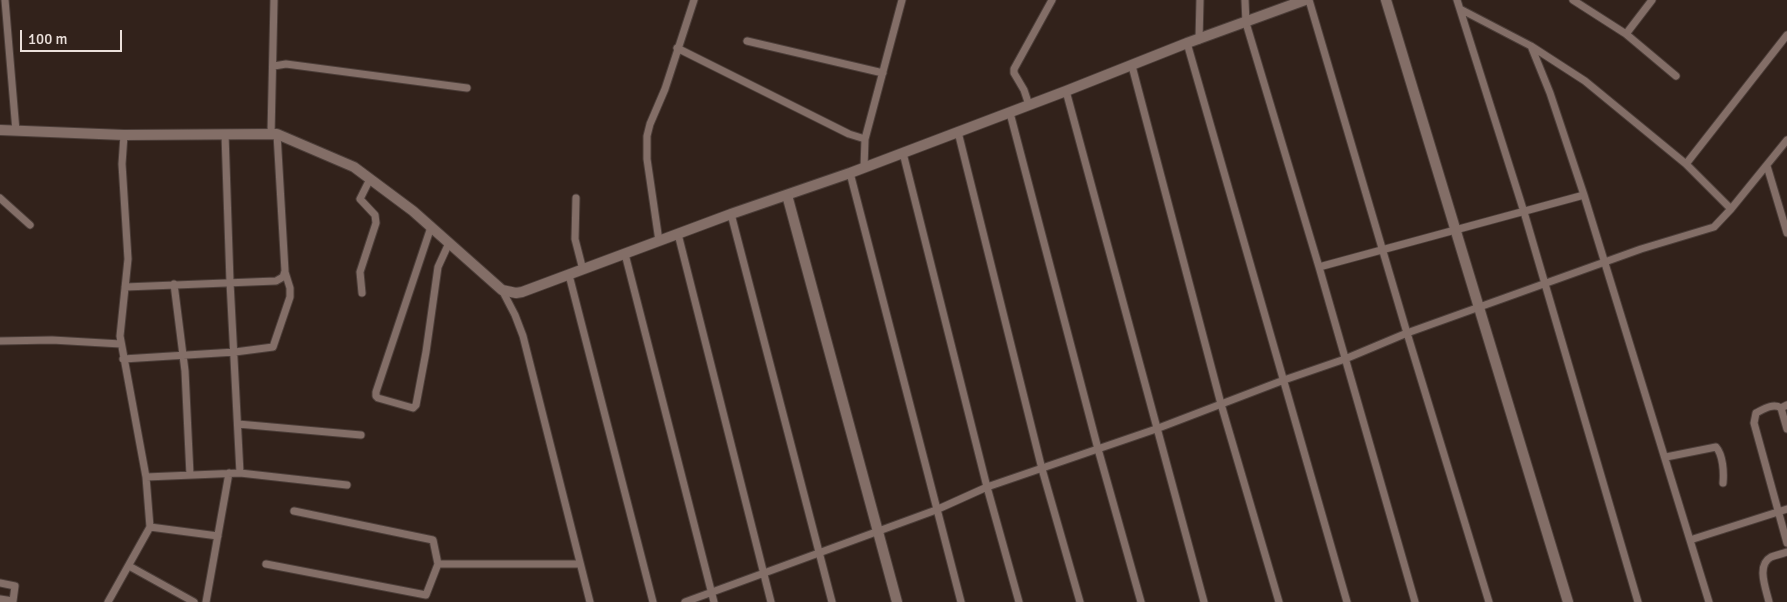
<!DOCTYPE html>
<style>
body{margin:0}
#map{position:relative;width:1787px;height:602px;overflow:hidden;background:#32221b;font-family:Signika,sans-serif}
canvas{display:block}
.scale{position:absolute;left:20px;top:30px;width:102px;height:22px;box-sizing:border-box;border:2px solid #ebe0db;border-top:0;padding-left:6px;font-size:15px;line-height:18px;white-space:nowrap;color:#ebe0db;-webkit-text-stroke:4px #32221b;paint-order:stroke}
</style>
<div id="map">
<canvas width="1787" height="602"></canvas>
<div class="scale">100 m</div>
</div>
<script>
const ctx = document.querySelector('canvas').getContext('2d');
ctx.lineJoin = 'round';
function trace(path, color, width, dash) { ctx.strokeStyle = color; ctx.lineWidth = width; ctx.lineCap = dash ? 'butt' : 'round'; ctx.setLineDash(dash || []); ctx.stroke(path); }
const street = new Path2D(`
 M5,0L16,131
 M1245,0L1246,23L1319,267L1415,602
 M1309,0L1407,333L1489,602
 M1457,0L1524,212L1638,602
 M1573,0L1626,34L1676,76
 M1460,9L1531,46L1585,81L1686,164L1731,209
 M1626,34L1652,0
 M1199,40L1200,0
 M747,41L883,73
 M1187,43L1347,602
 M1531,46L1550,93L1584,195L1709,602
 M677,48L849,134L865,139
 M274,66L286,64L467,88
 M1132,66L1221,404L1279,602
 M1066,91L1204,602
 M1029,105L1024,90L1014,73V69L1052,0
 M1010,113L1098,449L1141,602
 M958,132L1042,469L1080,602
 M225,134L230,282L240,473
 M271,134L274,0
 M903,153L987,487L1019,602
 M1686,164L1787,35
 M1767,166L1787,233
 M864,168L865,139L902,0
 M850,173L961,602
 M0,198L30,225
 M576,198L575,239L583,270
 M731,214L832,602
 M431,227L376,392V396L378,398L413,408L416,405L426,352L438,267L449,243
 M678,234L771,602
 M659,241L647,159V136L650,124L665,89L694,0
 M625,254L714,602
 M1319,267L1584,195
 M569,275L653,602
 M174,284L185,371L190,475
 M125,287L276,281L283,277L285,271L277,134
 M502,290L515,315L523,336L590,602
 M362,293L360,272L376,223L375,215L360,199L370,179
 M0,341L52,340L121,344
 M123,359L235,352L273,347L290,297V288L285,272
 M1787,405L1781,408L1787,429
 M1781,408C1773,403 1764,409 1756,413L1754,423L1787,543
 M238,424L361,435
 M1666,457L1716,447C1723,455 1724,472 1723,483
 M146,477L240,473L347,485
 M294,511L433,540L438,564
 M150,527L218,536
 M1690,540L1787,509
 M266,564L426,595L438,564H580
 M129,566L194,602
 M0,583L15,586L13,601L0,599
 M108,602L150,527L146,477L120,336L128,259L122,164L124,135
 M206,602L229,473
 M685,602L936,510L987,487L1156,429L1284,380L1345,359L1407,333L1641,249L1714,227L1731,209L1787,140
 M1769,602C1766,589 1756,565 1771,557C1776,555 1782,554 1787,552`);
const secondary = new Path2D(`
 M1386,0L1568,602
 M0,130L124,135L277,134L354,167L413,211L502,290L516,293L522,292L731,214L850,173L1066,91L1187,43L1305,0
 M787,195L897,602`);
trace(street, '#4c3e39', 9);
trace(secondary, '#4c3e39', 12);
trace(street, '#836e67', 7);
trace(secondary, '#836e67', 10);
</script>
